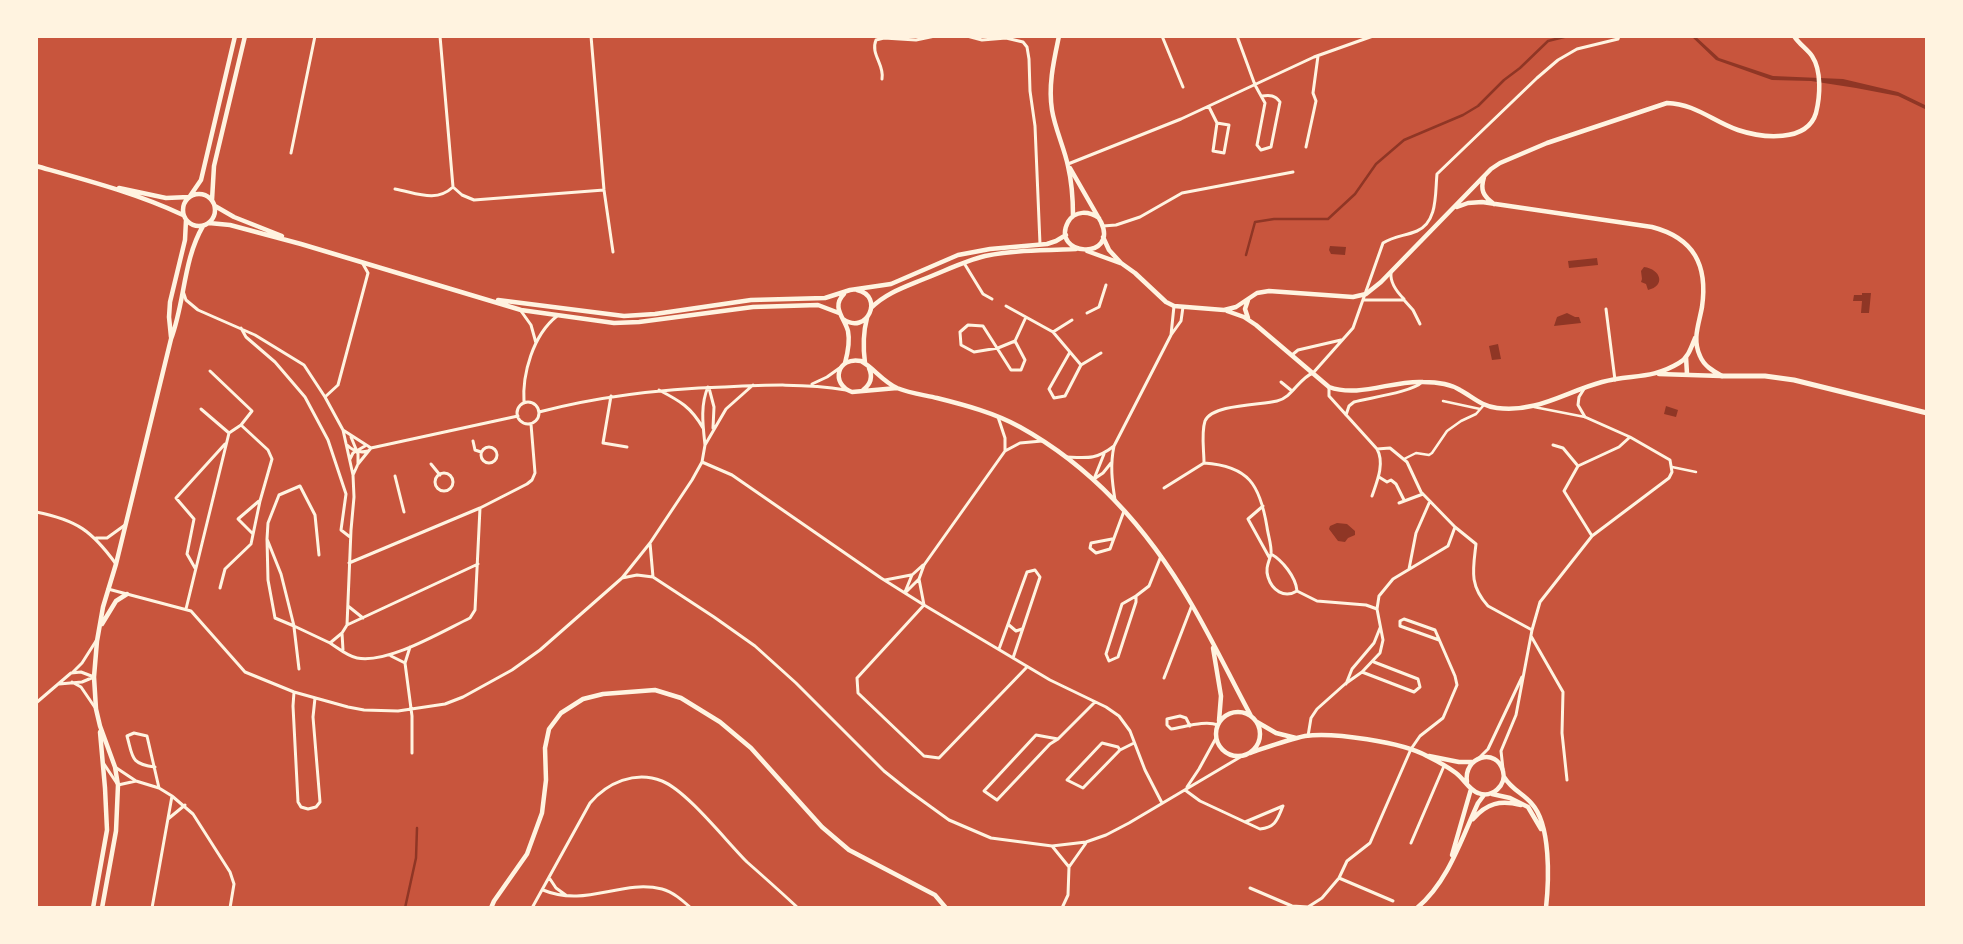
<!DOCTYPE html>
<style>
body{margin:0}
#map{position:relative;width:1963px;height:944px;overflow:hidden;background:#c8553d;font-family:"Alegreya Sans",sans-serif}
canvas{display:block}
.frame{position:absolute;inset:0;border:38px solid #fff3e0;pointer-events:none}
</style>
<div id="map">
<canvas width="1963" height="944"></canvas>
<div class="frame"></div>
</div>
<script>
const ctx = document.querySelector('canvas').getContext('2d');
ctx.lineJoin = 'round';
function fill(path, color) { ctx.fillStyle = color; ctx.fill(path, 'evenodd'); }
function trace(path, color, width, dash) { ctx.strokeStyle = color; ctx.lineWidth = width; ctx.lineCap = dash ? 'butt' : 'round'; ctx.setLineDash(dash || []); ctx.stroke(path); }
fill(new Path2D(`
 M1691,36H1695L1719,58L1773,76L1843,79L1898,92L1927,106V110L1898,96L1856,88L1811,81L1772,80L1716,60Z
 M1330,246L1346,247L1345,255L1331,254L1329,250Z
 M1597,258L1598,265L1569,268L1568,261Z
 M1644,267C1661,269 1666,286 1648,290L1646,284L1641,282L1642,279L1641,271Z
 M1862,293H1871L1869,313H1861L1862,301H1853L1854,295H1862Z
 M1567,313L1575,317H1579L1581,323L1554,326L1557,317Z
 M1498,344L1501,359L1492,360L1489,346Z
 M1666,406L1678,410L1676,417L1664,414Z
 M1337,523L1347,524L1355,531V535L1348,538L1345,542L1338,541L1329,529L1330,526Z`), '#8f3625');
trace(new Path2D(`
 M1246,255L1255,222L1274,219H1328L1355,194L1376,164L1404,140L1463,115L1478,106L1504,80L1520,68L1548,41L1568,36
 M405,908L416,858L417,828`), '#8f3625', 2.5);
trace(new Path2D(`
 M1443,401L1480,409
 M1534,407L1585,417
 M1404,459L1416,453L1429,455L1432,453L1447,431L1461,421L1476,414L1483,406
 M1672,467L1696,472`), '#fff3e0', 2.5);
trace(new Path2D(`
 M440,36L453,187
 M591,36L604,190L613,252
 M967,36L982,40L1006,38L1023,42L1027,47L1029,59L1030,91L1035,126L1040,244
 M1162,36L1183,87
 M1237,36L1255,85L1265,103L1257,145L1261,150L1271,147L1280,102C1275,95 1270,95 1262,96
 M882,79C885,65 870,54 876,40L884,38L916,40L935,36
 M1209,107L1217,123L1229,125L1224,153L1213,151L1217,123
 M1306,147L1316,101L1313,93L1318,56
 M291,153L315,36
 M1068,164L1181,119L1314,57L1373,36
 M453,187L462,195L474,200L604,190
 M395,189C417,193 436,203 453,187
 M1103,226L1116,225L1140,217L1182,193L1293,172
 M964,263L983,294L992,299
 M1391,273C1390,283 1397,292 1404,299
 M183,291L186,300L198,310L255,335L304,365L325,397L343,430L353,475L354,497L351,530L347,625L342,633L330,643L294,626
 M1363,300H1404L1413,310L1420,324
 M1006,306L1053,332L1081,365L1101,353
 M1606,309L1615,380
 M521,311L531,325L536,343
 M1087,313L1099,307L1106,285
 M241,328L246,337L275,362L305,397L328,440L346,494L341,530L350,537
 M1053,332L1072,320
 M1171,335L1174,306
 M1015,341L1025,360L1021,370H1011L983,326L968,325L960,332L961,345L974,352L998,348L1015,341L1026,317
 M1070,352L1049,389L1054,398L1065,396L1081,365
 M1292,355L1298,350L1341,340
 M210,371L252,411L241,425
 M1281,382L1292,391
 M812,384L827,377L841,367
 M1329,387V396L1377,449L1390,448L1407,462L1421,492L1455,527L1476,544C1473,570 1469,585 1488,606L1532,630
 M709,388L714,407L713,428
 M659,390C680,401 691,407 703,428
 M611,396L603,443L627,447
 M325,397L338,385L368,273L363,264
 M517 413a11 11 0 1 1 22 0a11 11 0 1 1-22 0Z
 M524,403C522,374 533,335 557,316
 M539,412C600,396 661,389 724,387C765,385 805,383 846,390
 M1346,415L1349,406L1354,402C1368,398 1413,392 1422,382
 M998,417L1005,438V451
 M343,430L371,448L518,416
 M351,437L358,454V464
 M473,441L475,450L481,452
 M347,445C353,451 361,453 368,451
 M705,445C703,426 700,405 708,387
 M1553,445L1563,448L1578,466
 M481 455a8 8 0 1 1 16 0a8 8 0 1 1-16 0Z
 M1066,457C1087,458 1096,460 1114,446
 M350,459L353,453L365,446
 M702,462L732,475L881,578L924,605L1050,680L1106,707L1119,716L1130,731L1145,770L1162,803
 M1204,463C1204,450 1201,433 1205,421C1212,404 1262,405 1277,401C1292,398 1299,378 1313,373L1353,328L1383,243C1394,236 1405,236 1417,231C1438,222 1435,193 1437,174L1537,78L1558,60L1577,49L1618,39L1619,36
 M431,464L440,475
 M435 482a9 9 0 1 1 18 0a9 9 0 1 1-18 0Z
 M353,475L358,464L371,448
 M395,476L404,512
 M1379,477L1387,482L1391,480L1396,484L1404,500
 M1094,479L1104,454
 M1094,479L1103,473L1111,463
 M1164,488L1204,463C1249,466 1260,485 1267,527C1268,535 1272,546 1271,554C1269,562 1265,568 1268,577C1272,590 1284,599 1297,591C1296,577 1282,560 1271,554
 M1372,496C1377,482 1385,463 1377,449
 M1115,500C1112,481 1110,465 1114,446L1171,335L1181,321L1183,307
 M1399,503L1423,494
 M1263,506L1248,519L1269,557
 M36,512C77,520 92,531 116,564
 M252,533L238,519L259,501
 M1592,536L1564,491L1578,466L1619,447L1630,437
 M96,538H107L125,525
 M267,539L281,574L294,626L275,618L268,580Z
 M267,539L268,523L279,495L300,486L315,515L319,555
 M1112,539L1091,543L1090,548L1096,553L1110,549L1124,511
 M650,543L653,577
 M349,563L480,508L527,484L532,480L535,473L531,424
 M195,568L187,554L194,519L176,498L225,444
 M1409,569L1416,533L1430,501
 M622,578L637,575L653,577L714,617L755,646L796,683L884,771L909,791L949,820L991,838L1052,846L1086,842L1106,835L1129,823L1242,756
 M919,579L924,605L857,678L858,693L924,756L939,758L1027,667
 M885,580L911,575
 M220,588L225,569L251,544L260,501L272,459L268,450L241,425L229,433
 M108,589L191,611L245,672L294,692L348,707L364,710L398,711L445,704L463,697L512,670L540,650L622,578L650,543L692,480L702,462L705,445L726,409L753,385
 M1297,591L1317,601L1366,605L1377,609
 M905,592L912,575L923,565
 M905,593L919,579L924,565L1005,451L1020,443L1042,441
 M1136,596V602L1118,657L1109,661L1106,654L1122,604L1136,596L1149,586L1161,556
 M348,606L363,618
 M186,609L229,433L201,409
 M347,625L478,564
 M1009,625L1016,631L1022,629
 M294,627L299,669
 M342,633L343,650
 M1531,636L1563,692L1562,733L1567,780
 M330,643C338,648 347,656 357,658C388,664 441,632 470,618L475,610L480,508
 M410,647L405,663L412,716V753
 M999,649L1027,572L1035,570L1040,577L1013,658
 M391,656L405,663
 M73,672L82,663L96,641
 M1362,672L1414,692L1420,687L1418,679L1374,662
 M1164,678L1192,605
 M72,682L81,687L96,709
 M59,684L82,682L94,677
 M1346,684L1352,669L1374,643L1380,628
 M294,692L293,706L298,802L301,807L308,809L316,807L320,802L313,717L315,698
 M36,703L71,673L81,672L94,677
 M1190,726L1186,718L1180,716L1167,719V725L1171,729C1185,727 1205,720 1218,725
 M1308,736L1311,718L1317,709L1345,684L1362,672L1380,653L1383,640L1377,609L1379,596L1393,579L1448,546L1455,527
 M1058,739L1036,735L984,791L997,800L1050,744L1058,739L1095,702
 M1120,750L1118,747L1102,743L1067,780L1083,788L1120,750L1134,743
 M1479,758L1488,749L1522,677
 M104,764L118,785L136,781
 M115,767L136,781L159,788L172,796L193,814L230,872L234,884L230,908
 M155,767C130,764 133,757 127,736L134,733L147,736L159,788
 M1503,769L1501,751L1516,715L1532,630L1540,602L1592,536L1669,478L1672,472L1670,460L1630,437L1585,417L1578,405L1579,397L1584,389
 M1187,787L1199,769L1216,738
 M1185,790L1200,801L1260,829C1276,827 1277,820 1283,806L1245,822
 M168,819L185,805
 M1411,843L1444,766
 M1052,846L1069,867L1068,895L1062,908
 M1069,867L1086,843
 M1339,878L1393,901
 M550,879L556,888L567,896
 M1250,888L1292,906L1308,907L1322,898L1339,878L1347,861L1370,843L1411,749L1420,736L1443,718L1457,685L1455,676L1435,630L1404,619L1400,621V626L1439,640
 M543,890C586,908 621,879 662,889C673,892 682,900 691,908
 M152,908L172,796
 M532,908L590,803C607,783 635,770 662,781C687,791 726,841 747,862C764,877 781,892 798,908`), '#fff3e0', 3);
trace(new Path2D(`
 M1059,36C1054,60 1048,85 1052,110C1055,129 1064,147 1068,166C1072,183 1073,199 1073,216
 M36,166C86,180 136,193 183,215
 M1070,168L1101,222C1119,261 1050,256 1068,222C1075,210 1089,211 1099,218
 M1484,177C1480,190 1483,196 1494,204
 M119,188L166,198L189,197
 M183 210a16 16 0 1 1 32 0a16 16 0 1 1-32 0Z
 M190,196L201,180L235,36
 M212,200L214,166L245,36
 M215,206L234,217L282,236
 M1457,207L1468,203L1482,202L1652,227C1694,238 1708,265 1702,307C1699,324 1692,339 1700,356C1704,366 1713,371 1722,376
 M209,223L230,225L301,244L521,310L614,323L639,322L753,307L818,305L839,313
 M1103,237L1109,250L1121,263L1135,273L1166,302L1174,306L1224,310L1236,307L1257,293L1269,291L1353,297L1366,294L1381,282L1491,169L1500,163L1547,143L1667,103C1696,104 1712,121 1738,130C1762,138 1807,143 1816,113C1820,97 1822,71 1812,56C1807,49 1799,44 1794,36
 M1087,251L1120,263
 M844,294C831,307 844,317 848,331C850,341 848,352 845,363
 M498,300L624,316L655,314L751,300L825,298L850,290L891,284L958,255L990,249L1047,244L1056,241L1066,235
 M871,308C886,293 905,287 924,279C945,271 964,261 985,256C1015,250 1046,250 1076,249
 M1227,311L1244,317L1256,325L1329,387C1359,398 1393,380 1423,382C1436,382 1449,383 1460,390C1473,397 1481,406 1497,408C1537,413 1565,392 1602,382C1631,374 1651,380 1679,363C1688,358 1691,348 1695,338
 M1248,318L1245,309L1248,300
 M843,319C867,336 885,296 857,290
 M171,337L169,317L170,302L185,240L186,220
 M1686,357L1687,374
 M865,363C863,348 863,333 867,318
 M1659,374L1721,376
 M897,388L852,392C830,384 837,356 861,361C874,368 882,381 897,388C909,393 924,395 937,398C965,405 995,413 1020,427C1094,468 1150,532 1192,605C1213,641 1231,679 1251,716
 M863,390C871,384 873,377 869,368
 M102,624L116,601L127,594
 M1213,648L1221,696L1219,721
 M1216 734a22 22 0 1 1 44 0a22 22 0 1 1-44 0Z
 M1257,722L1276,733L1296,738
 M1250,753C1268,747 1286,740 1305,736C1333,732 1402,742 1427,756C1437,761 1448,767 1456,773C1464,779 1469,790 1478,793C1492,799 1507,785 1503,771C1497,747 1463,756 1467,782
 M1429,756L1459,762H1472
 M1504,777C1513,791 1523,793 1532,804C1551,825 1549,880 1546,908
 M1492,794L1510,798L1528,807L1541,829
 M1473,819C1487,803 1500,800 1521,805
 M1452,855L1471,789
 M93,908L107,830L105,788L100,732
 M102,908L116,831L118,785L115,767L100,726L96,709L94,677L97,641L103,607L116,564L171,339C185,302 183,260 203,226
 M491,908L494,901L527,854L542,813L546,780L545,748L549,729L561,713L583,699L603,694L655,690L681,698L720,722L751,748L822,827L849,850L935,895L946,908
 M1417,908C1448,882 1461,840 1478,803L1484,795`), '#fff3e0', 4.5);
trace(new Path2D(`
 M1722,376H1765L1794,380L1927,413`), '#fff3e0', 5);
</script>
